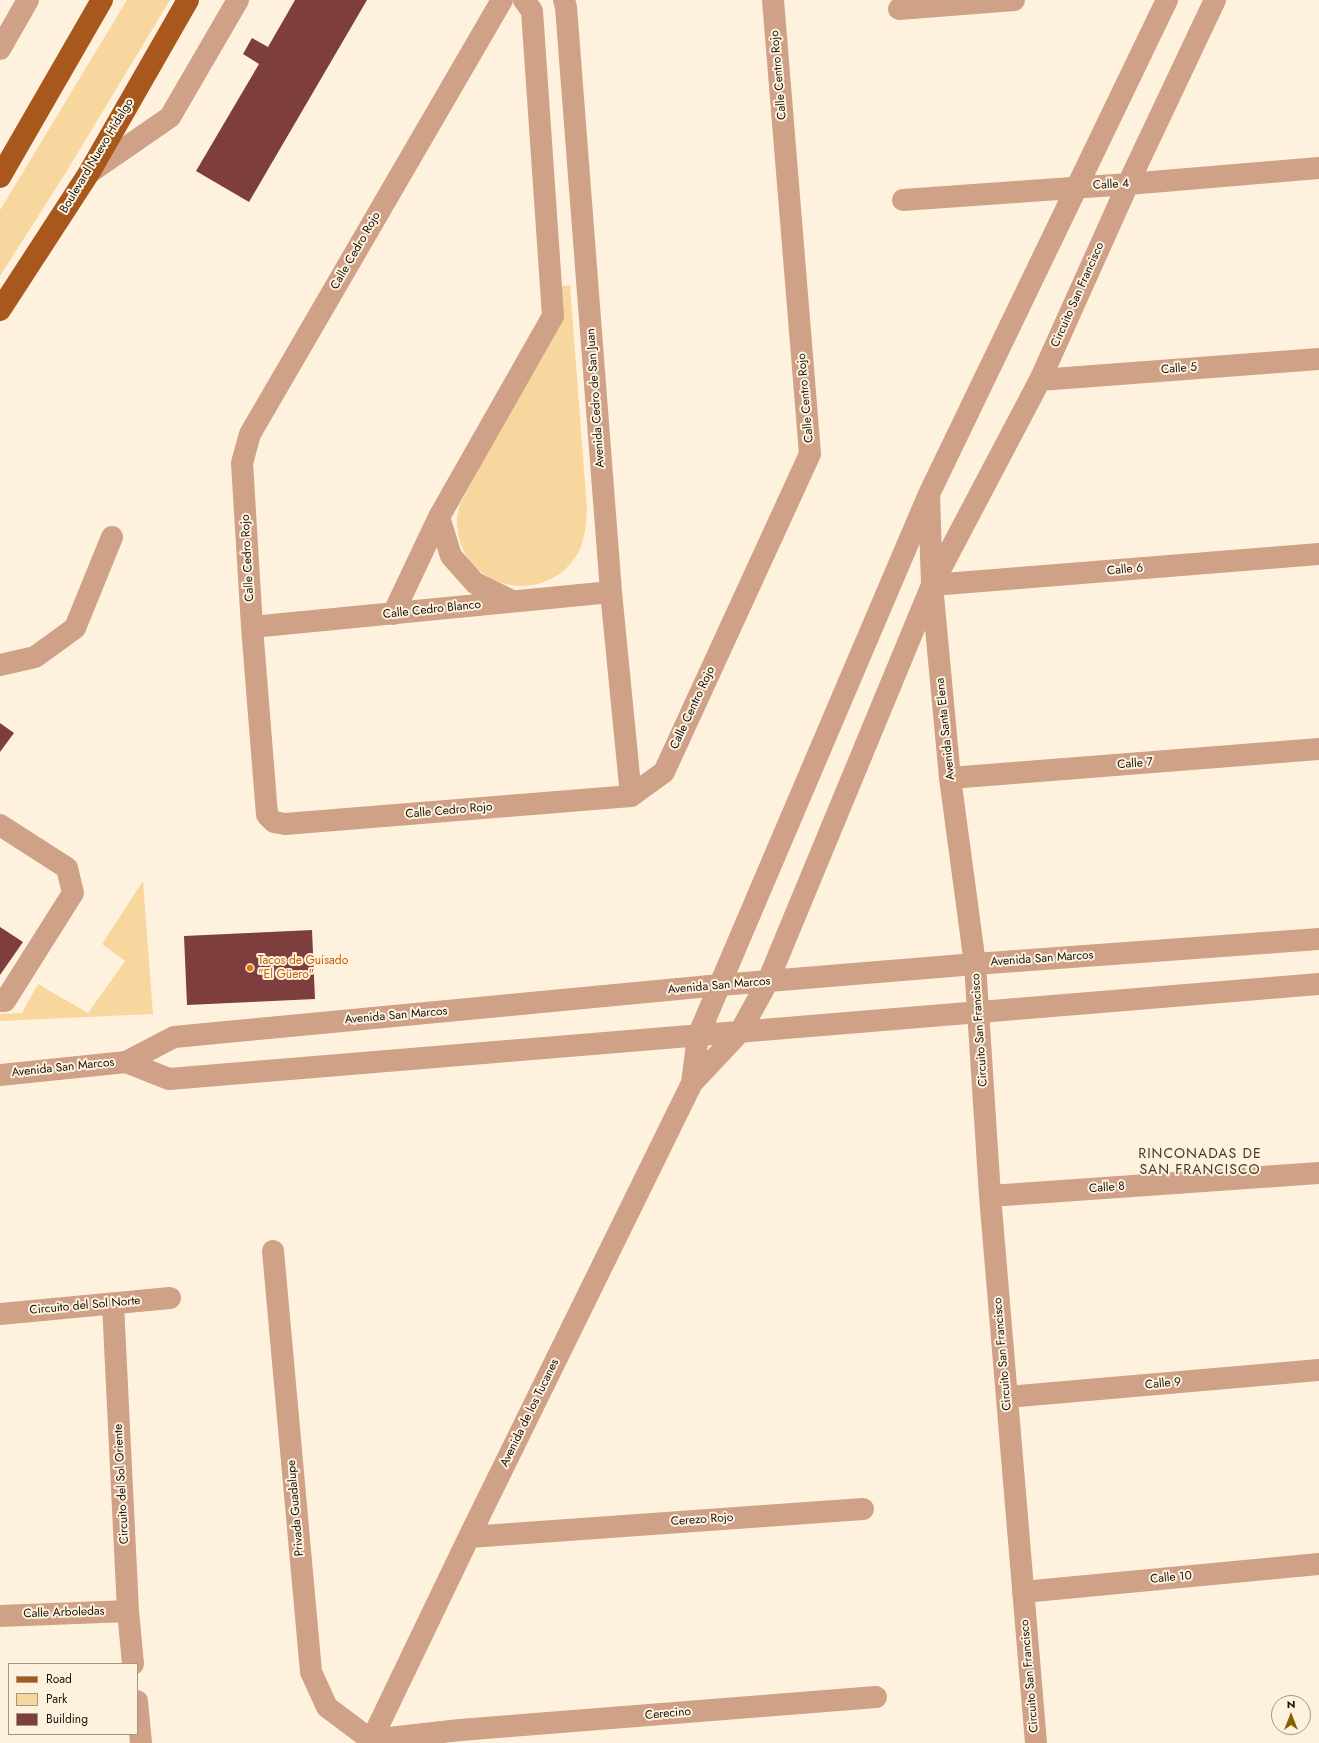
<!DOCTYPE html>
<meta charset="utf-8">
<style>
body{margin:0}
#map{position:relative;width:1319px;height:1743px;overflow:hidden;background:#fef2df;font-family:Jost,sans-serif}
canvas{display:block}
.legend{position:absolute;left:8px;top:1663px;width:130px;height:72px;box-sizing:border-box;background:#fef2df;border:1px solid #a19889;margin:0;padding:5px 7px;list-style:none;font-size:12px;color:#161109}
.legend li{display:flex;align-items:center;gap:8px;height:20px}
.legend b{width:20px;border:1px solid #a19889}
.north{position:absolute;left:1271px;top:1695px;width:40px;height:40px;box-sizing:border-box;background:#fef2df;border:1px solid #a19889;border-radius:50%;rotate:0deg;font-size:11px;font-weight:700;line-height:16px;text-align:center;color:#161109}
.north::after{content:'';display:block;margin:auto;width:14px;height:18px;background:#876300;clip-path:polygon(50% 0,100% 100%,50% 72%,0 100%)}
</style>
<div id="map">
<canvas width="1319" height="1743"></canvas>
<ul class="legend">
<li><b style="height:5px;background:#a8581d"></b>Road</li>
<li><b style="height:11px;background:#f8d79f"></b>Park</li>
<li><b style="height:11px;background:#7e3e3d"></b>Building</li>
</ul>
<div class="north">N</div>
</div>
<script>
const ctx = document.querySelector('canvas').getContext('2d');
ctx.lineJoin = 'round';
function fill(path, color) { ctx.fillStyle = color; ctx.fill(path, 'evenodd'); }
function trace(path, color, width, dash) { ctx.strokeStyle = color; ctx.lineWidth = width; ctx.lineCap = dash ? 'butt' : 'round'; ctx.setLineDash(dash || []); ctx.stroke(path); }
function label(font, color, halo, rows, align = 'center') {
  ctx.font = font + ' Jost,sans-serif'; ctx.lineWidth = 4; ctx.setLineDash([]); ctx.textBaseline = 'middle'; ctx.strokeStyle = halo; ctx.fillStyle = color; for (const [text, x, y, turn = 0] of rows) {
    ctx.save(); ctx.translate(x, y); ctx.rotate((+turn || 0) * Math.PI / 180); ctx.textAlign = isNaN(turn) ? turn : align; if (halo) ctx.strokeText(text, 0, 0); ctx.fillText(text, 0, 0); ctx.restore();
  }
}
fill(new Path2D(`
 M127,0H170L65,174L0,276V210Z
 M570,285L587,510C586,524 585,536 580,549C576,558 568,567 561,573C519,603 460,578 457,525C456,518 459,510 460,504L563,313L562,286Z
 M143,881L153,1014L0,1021V1014L22,1013L38,984L88,1013L125,961L102,944Z`), '#f8d79f');
fill(new Path2D(`
 M295,0H367L249,202L196,171L259,64L243,54L252,38L268,47Z
 M0,723L14,733L0,752Z
 M0,927L23,942L0,975Z
 M312,930L315,999L187,1005L184,936Z`), '#7e3e3d');
trace(new Path2D(`
 M502,0L250,434L242,463L252,627L267,815L274,822L285,824L631,796
 M564,0L566,7L611,592L631,796
 M899,9L1014,0
 M0,49L28,0
 M89,173L170,117L238,0
 M903,200L1128,184L1319,168
 M1040,380L1319,359
 M929,494L932,585L950,778L975,964L990,1196L1036,1743
 M439,517L451,556L475,583L512,601
 M932,585L1319,554
 M393,614L439,517L553,316L532,11L524,0
 M252,627L611,592
 M0,665L35,657L75,628L112,537
 M950,778L1319,749
 M631,796L664,772L810,454L773,0
 M0,825L67,868L73,893L5,1001H0
 M126,1062L169,1079L1319,984
 M0,1075L126,1062L174,1037L720,985L975,964L1319,939
 M692,1083L698,1036L929,494L1167,0
 M990,1196L1319,1173
 M273,1251L311,1672L327,1707L371,1740L460,1730L876,1697
 M113,1304L128,1611L133,1664
 M0,1314L170,1298
 M1007,1397L1319,1370
 M469,1537L863,1509
 M1023,1592L1319,1564
 M0,1616L128,1611
 M137,1701L141,1743
 M370,1743L469,1537L692,1083L740,1032L768,981L932,585L1040,380L1128,184L1215,0`), '#cfa186', 22);
trace(new Path2D(`
 M0,177L102,0
 M0,310L89,173L188,0`), '#a8581d', 22);
for (const [x, y, r, color] of [
 [250,968,4,"#e8710a"]
]) { const dot = new Path2D(); dot.arc(x, y, r, 0, 2 * Math.PI); ctx.fillStyle = color; ctx.fill(dot); trace(dot, '#fef2df', 1.5); }
label('12px', '#161109', '#fef2df', [
 ["Calle Centro Rojo",779,75,-95],
 ["Boulevard Nuevo Hidalgo",97,156,-59],
 ["Calle 4",1111,185,-3],
 ["Calle Cedro Rojo",356,251,-60],
 ["Circuito San Francisco",1078,295,-66],
 ["Calle 5",1179,369,-4],
 ["Avenida Cedro de San Juan",596,398,-94],
 ["Calle Centro Rojo",806,398,-95],
 ["Calle Cedro Rojo",248,558,-93],
 ["Calle 6",1125,570,-5],
 ["Calle Cedro Blanco",432,610,-6],
 ["Calle Centro Rojo",693,708,-65],
 ["Avenida Santa Elena",946,729,-96],
 ["Calle 7",1135,764,-4],
 ["Calle Cedro Rojo",449,811,-5],
 ["Avenida San Marcos",1042,959,-4],
 ["Avenida San Marcos",719,986,-5],
 ["Avenida San Marcos",396,1016,-5],
 ["Circuito San Francisco",980,1030,-94],
 ["Avenida San Marcos",63,1068,-6],
 ["Calle 8",1107,1188,-4],
 ["Circuito del Sol Norte",85,1306,-5],
 ["Circuito San Francisco",1003,1354,-95],
 ["Calle 9",1163,1384,-5],
 ["Avenida de los Tucanes",530,1413,-64],
 ["Circuito del Sol Oriente",122,1484,-93],
 ["Privada Guadalupe",296,1508,-95],
 ["Cerezo Rojo",702,1520,-4],
 ["Calle 10",1171,1578,-5],
 ["Calle Arboledas",64,1613,-2],
 ["Circuito San Francisco",1030,1676,-95],
 ["Cerecino",668,1714,-5]
]);
label('12px', '#c56008', '#fef2df', [
 ["Tacos de Guisado",258,961],
 ["\"El Güero\"",258,975]
], 'left');
ctx.letterSpacing = '1px';
label('14px', '#443926', '#fef2df', [
 ["RINCONADAS DE",1200,1155],
 ["SAN FRANCISCO",1200,1171]
]);
ctx.letterSpacing = '0px';
</script>
